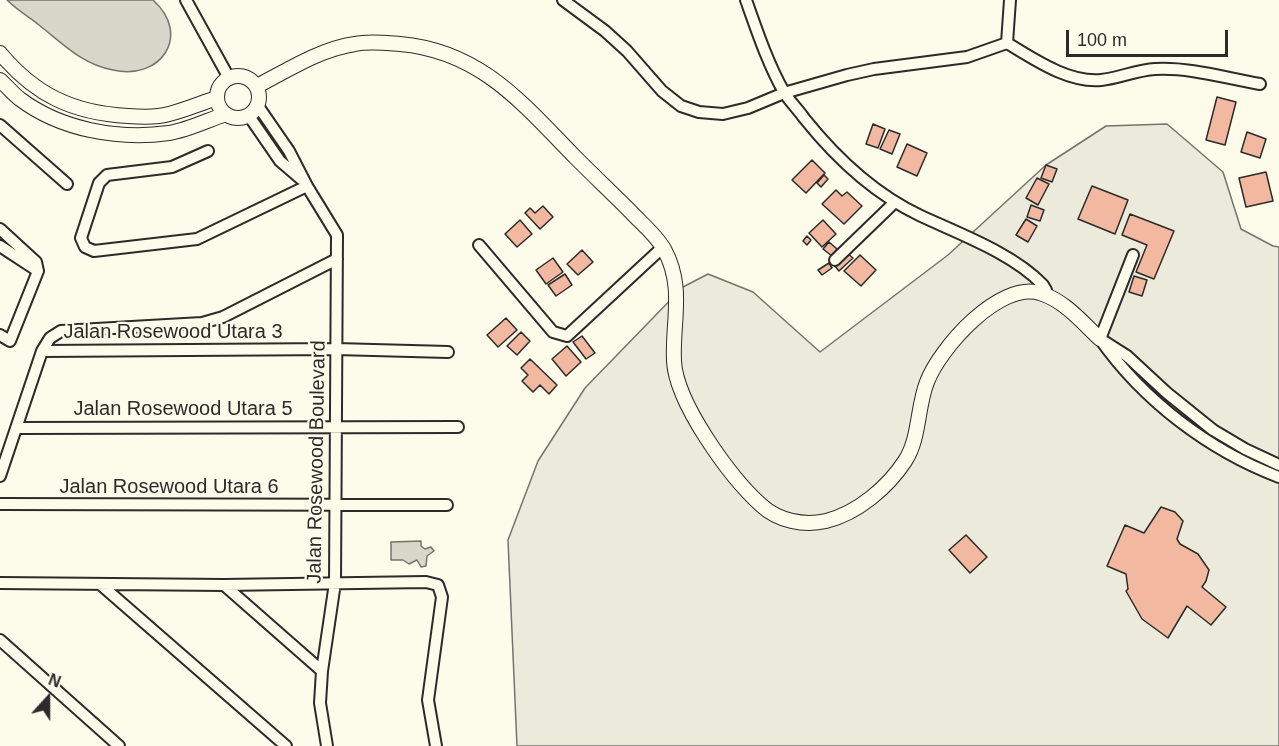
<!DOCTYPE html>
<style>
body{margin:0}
#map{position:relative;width:1279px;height:746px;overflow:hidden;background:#fdfbea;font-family:Arial,sans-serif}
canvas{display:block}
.north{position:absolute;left:18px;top:668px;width:60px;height:60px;-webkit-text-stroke:4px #fdfbea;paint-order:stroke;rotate:21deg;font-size:16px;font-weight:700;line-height:24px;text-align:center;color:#2b2b2b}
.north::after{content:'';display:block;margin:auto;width:21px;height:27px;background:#2b2b2b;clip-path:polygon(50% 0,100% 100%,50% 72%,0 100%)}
.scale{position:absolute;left:1066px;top:30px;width:162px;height:27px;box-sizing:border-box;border:3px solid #2b2b2b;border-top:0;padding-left:8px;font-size:18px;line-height:21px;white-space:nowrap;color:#2b2b2b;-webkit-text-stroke:4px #fdfbea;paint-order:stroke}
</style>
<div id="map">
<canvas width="1279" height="746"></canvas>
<div class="north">N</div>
<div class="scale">100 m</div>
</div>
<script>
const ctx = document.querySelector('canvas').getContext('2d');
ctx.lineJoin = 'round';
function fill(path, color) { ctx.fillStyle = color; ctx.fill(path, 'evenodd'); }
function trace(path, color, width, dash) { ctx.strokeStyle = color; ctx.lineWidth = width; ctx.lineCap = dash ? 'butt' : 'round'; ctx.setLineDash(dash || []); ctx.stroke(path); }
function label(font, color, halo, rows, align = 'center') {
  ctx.font = font + ' Arial,sans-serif'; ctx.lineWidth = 4.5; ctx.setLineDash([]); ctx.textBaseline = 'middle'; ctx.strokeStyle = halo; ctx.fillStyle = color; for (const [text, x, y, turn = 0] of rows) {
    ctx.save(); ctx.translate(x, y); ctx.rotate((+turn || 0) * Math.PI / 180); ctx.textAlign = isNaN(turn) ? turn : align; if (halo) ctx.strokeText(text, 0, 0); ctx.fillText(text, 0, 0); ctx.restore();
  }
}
const green = new Path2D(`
 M1167,124L1223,172L1241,229L1273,246L1279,247V746H517L508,540L538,461L585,388L683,287L708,274L753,292L820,352L948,255L1046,165L1106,126Z`);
fill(green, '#ecebdb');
trace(green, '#74746e', 1.5);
const water = new Path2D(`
 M7,0H153C192,35 161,81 113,70C82,64 63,44 39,25C29,17 17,10 7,0Z
 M421,541V546L425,549L431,547L434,551L427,556L426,566L421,567L417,560L409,564L403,560H391V542Z`);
fill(water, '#d8d7c9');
trace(water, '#74746e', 1.5);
const building = new Path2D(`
 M1217,97L1236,102L1225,145L1206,140Z
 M873,124L885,129L878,148L866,144Z
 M889,130L900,134L892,154L880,149Z
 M1247,132L1266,139L1260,158L1241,152Z
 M907,144L927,153L917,176L897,167Z
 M812,160L825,173L806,193L792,180Z
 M1046,165L1057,169L1052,182L1041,178Z
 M1266,172L1273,201L1246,207L1239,178Z
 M824,175L828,179L821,187L817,183Z
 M1037,178L1049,184L1038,205L1026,198Z
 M1092,186L1128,200L1115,234L1078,219Z
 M836,190L842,196L847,192L862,206L844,224L822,204Z
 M1031,205L1044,210L1040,221L1027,217Z
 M543,206L553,217L540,229L525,213L530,208L535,213Z
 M1130,214L1174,231L1154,279L1136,272L1147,245L1122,235Z
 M1026,219L1037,226L1028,242L1016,235Z
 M520,220L532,234L517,247L505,234Z
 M823,220L836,234L822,247L809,233Z
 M807,236L811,240L807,245L803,241Z
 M829,242L837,249L832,256L823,249Z
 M582,250L593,262L578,275L567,264Z
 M847,253L853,258L839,271L834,265Z
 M860,255L876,270L861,286L844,271Z
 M553,258L563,272L546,284L536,270Z
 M829,263L832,268L822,275L818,270Z
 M565,274L572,285L556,296L548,285Z
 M1134,276L1147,280L1142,296L1129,292Z
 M506,318L517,330L498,347L487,335Z
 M521,332L530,341L517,355L507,346Z
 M582,336L595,353L586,359L573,342Z
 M567,346L581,362L566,376L552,359Z
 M530,359L557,385L549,394L540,385L533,392L522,381L528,375L521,368Z
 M1161,507L1175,512L1183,521L1177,539L1180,544L1198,554L1209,570L1206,581L1202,587L1226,607L1211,625L1187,606L1168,638L1142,619L1126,591L1128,589L1126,574L1107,566L1125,525L1144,533Z
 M966,535L987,557L970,573L949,550Z`);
fill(building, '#f2b8a0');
trace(building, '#2b2b2b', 1.5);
const street = new Path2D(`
 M186,0L229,78
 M563,0L605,31L627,51L662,91L681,106L699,112L723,114L748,108L784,93L847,75L874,69L967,57L1007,43C1034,59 1068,83 1101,80C1119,78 1137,70 1155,69C1189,67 1226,78 1260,84
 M746,0C757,31 768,64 784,92C789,101 798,109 804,118C836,158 874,194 921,216C960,234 1014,254 1043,285L1046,290L1047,296
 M1007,43L1010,0
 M258,106L289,151L307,186L337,235L335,583L322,671L320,703L327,746
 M249,116L280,161L301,179
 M0,125L67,184
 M208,151L172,167L107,175L99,183L81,238L85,247L94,251L197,239L307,186
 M0,229L36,262L38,271
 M479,245L553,332L567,336L663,247
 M0,246L38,271
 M835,260L895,202
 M0,335L10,341L38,271
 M1100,339C1143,400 1208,450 1279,477
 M1100,339L1133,255
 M1105,342L1127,356L1167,393L1213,430L1245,449L1279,465
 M42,351L336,349L448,352
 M16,428L458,427
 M0,476L42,351L50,338L61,331L202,323L223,317L337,259
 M0,504L447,505
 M0,583L224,585L426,582L438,585L442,597L428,700L436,746
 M100,584L286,746
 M224,585L322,671
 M0,640L119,746`);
const secondary = new Path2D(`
 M0,53C35,95 73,113 128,116C141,117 156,118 169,114C185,110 201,103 217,98
 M217 97a21 21 0 1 1 42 0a21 21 0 1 1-42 0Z
 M0,80C7,86 13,94 20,99C61,130 119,140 169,133C188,130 208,120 226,114
 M257,86C288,70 320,49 355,44C369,41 386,43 400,44C481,51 523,104 576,158C594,176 612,193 630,211C641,223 656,235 664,249C685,287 672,322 674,361C676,403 730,477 761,505C778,521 804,526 826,521C858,513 888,487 905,461C920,438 917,407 927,382C940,348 999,281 1040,293C1065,301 1081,321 1100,339`);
trace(street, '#2b2b2b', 14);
trace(secondary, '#2b2b2b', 16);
trace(street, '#fdfbea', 10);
trace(secondary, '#fdfbea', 14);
label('20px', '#2b2b2b', '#fdfbea', [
 ["Jalan Rosewood Utara 3",173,332],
 ["Jalan Rosewood Utara 5",183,409],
 ["Jalan Rosewood Boulevard",317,462,-89],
 ["Jalan Rosewood Utara 6",169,487]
]);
</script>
